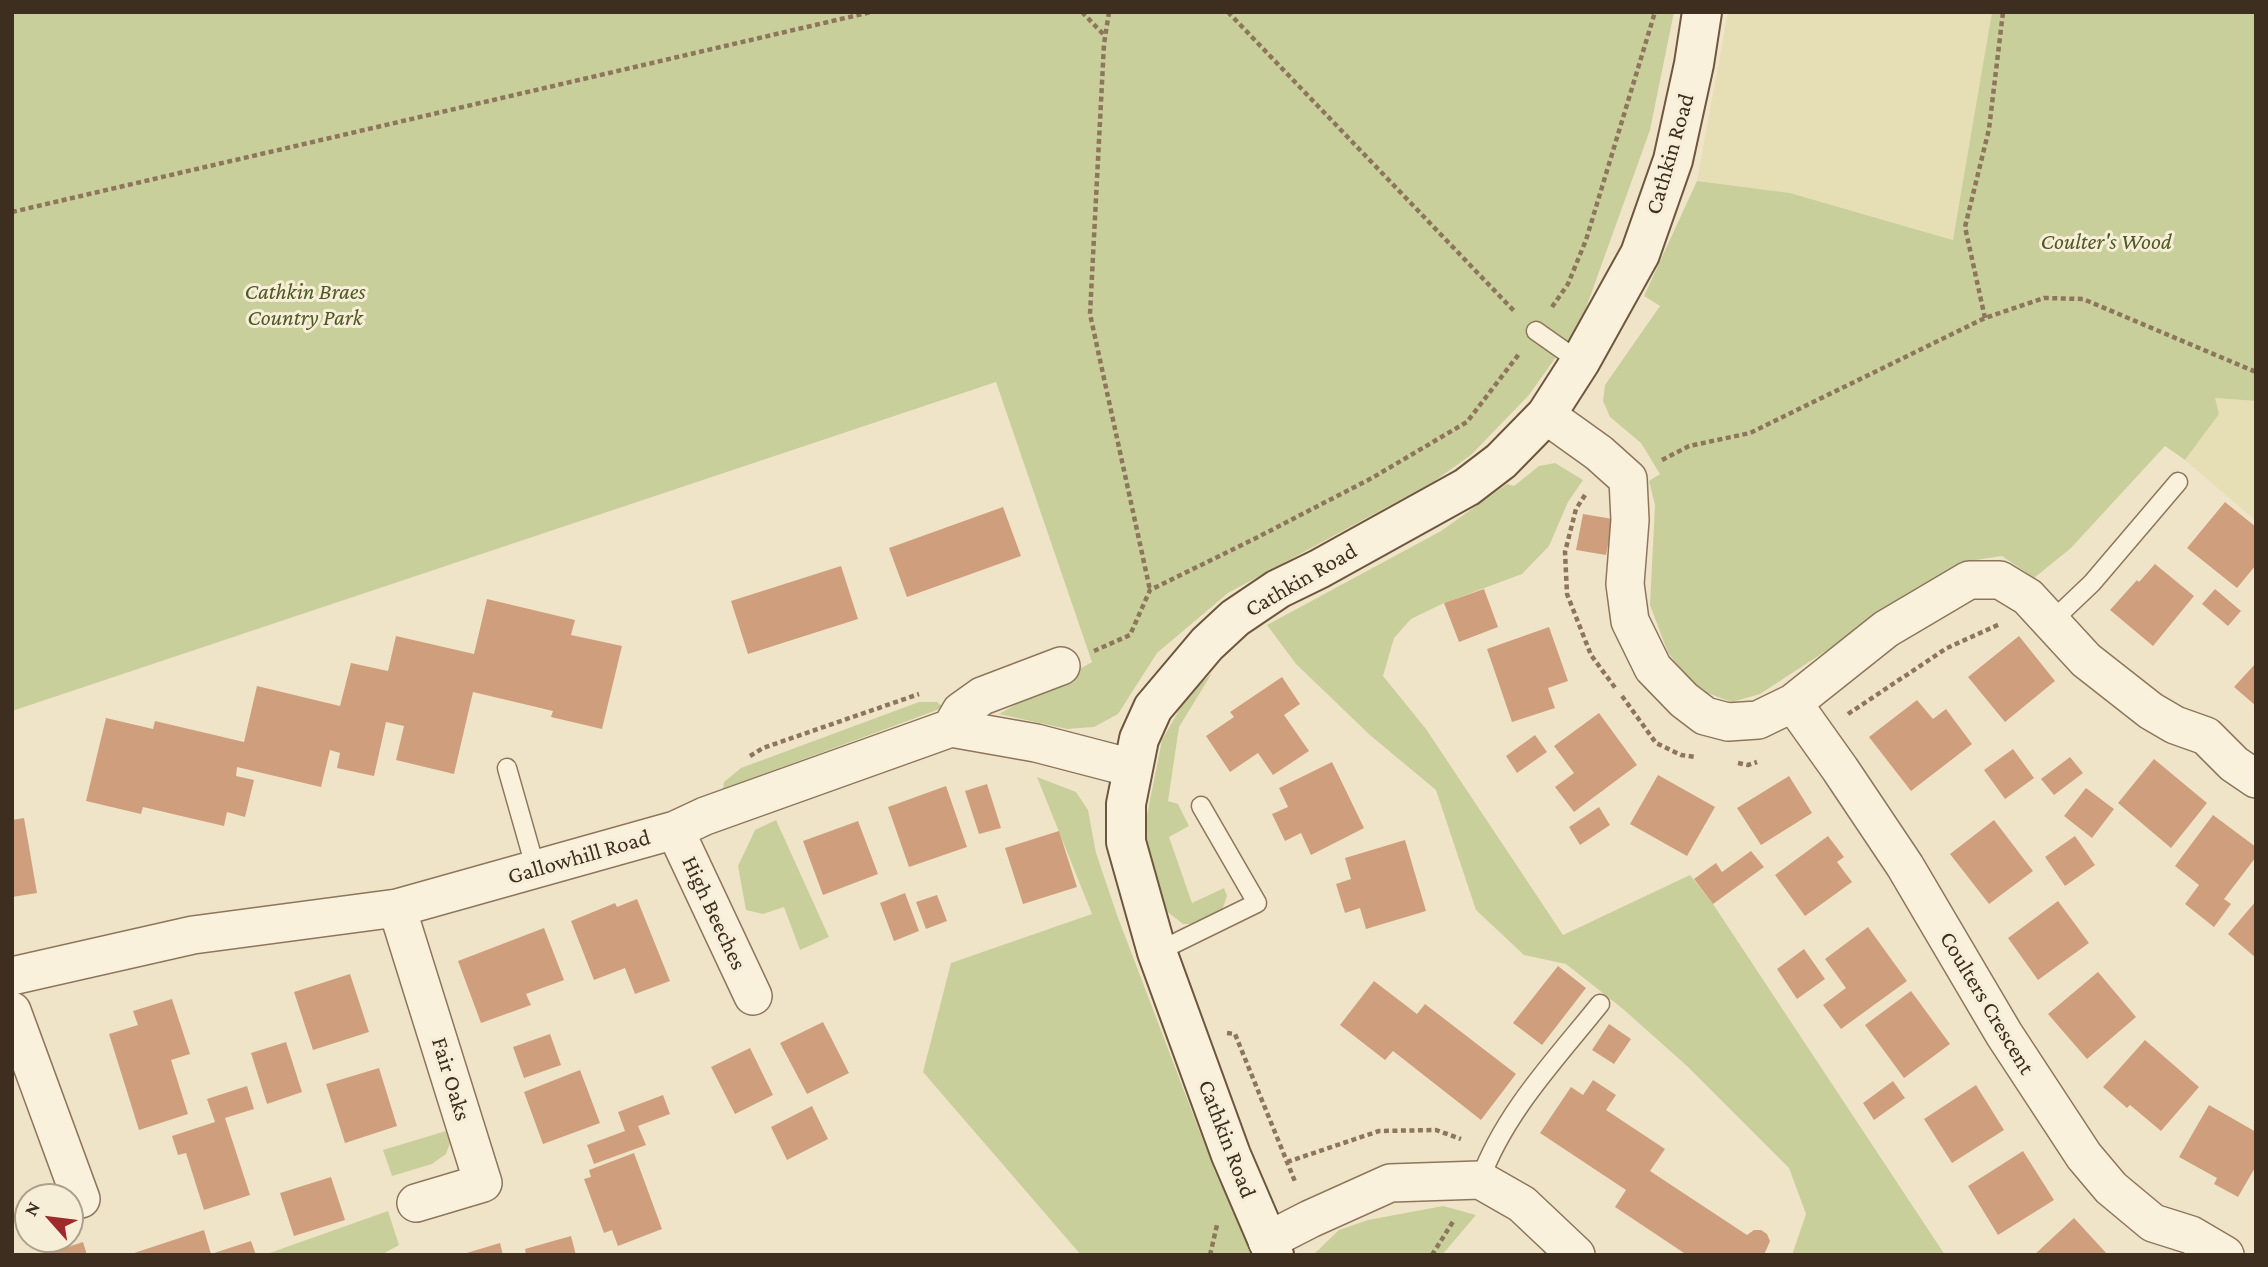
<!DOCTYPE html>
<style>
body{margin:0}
#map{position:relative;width:2268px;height:1267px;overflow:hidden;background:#f0e4c8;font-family:"Crimson Pro",serif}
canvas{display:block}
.frame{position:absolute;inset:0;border:14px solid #3d2e20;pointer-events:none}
.north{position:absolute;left:14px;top:1183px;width:70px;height:70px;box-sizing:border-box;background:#f7eed8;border:2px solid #ada18e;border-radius:50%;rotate:298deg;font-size:19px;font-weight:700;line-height:28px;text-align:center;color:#3d2e20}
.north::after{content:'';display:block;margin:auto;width:24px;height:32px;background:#9e2a2b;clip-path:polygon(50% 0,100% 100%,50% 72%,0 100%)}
</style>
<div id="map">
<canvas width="2268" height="1267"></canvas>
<div class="frame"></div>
<div class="north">N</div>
</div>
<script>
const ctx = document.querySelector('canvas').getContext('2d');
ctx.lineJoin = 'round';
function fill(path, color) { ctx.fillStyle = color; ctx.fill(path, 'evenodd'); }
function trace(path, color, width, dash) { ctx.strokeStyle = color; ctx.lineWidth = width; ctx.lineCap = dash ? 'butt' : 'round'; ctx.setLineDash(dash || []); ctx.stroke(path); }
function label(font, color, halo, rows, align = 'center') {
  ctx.font = font + ' "Crimson Pro",serif'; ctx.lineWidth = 6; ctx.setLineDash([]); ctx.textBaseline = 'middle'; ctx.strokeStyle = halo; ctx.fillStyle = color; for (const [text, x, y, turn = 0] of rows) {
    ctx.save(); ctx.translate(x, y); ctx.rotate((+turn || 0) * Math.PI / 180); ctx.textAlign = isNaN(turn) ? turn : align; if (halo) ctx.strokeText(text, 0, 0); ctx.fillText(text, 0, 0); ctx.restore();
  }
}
fill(new Path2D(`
 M1728,12H1992L1954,240L1790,193L1697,181Z
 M2215,398L2256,401V521L2185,460L2219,414Z`), '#e6deb5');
fill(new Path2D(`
 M12,12H1674L1650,130L1581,322L1529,395L1471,455L1433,482L1228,593L1157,653L1118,714L1094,727L1067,729L999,714L1092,662L996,382L12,711Z
 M1992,12H2256V401L2215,398L2219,414L2185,460L2165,446L2071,548L2034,578L2002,556L1962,562L1760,694L1732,702L1699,690L1668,653L1650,605L1655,505L1649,481L1660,474L1641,443L1610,417L1603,401L1605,385L1660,306L1644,296L1697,181L1790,193L1953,240Z
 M1555,463L1583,480L1568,502L1549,546L1522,574L1444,603L1411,619L1394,638L1383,676L1426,729L1563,935L1690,875L1713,904L1945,1255H1792L1806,1214L1789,1168L1687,1066L1623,1009L1566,964L1524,955L1476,910L1436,790L1371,736L1296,664L1267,625L1441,531L1507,484L1514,486L1539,466Z
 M1212,673L1179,727L1168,801L1178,804L1189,826L1169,837L1192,903L1224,888L1227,896L1221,913L1199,924H1183L1165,910L1153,880L1145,825L1162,740L1187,696Z
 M919,702H937L942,706L937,710L723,789L724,782L741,768Z
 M1037,777L1076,792L1088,810L1096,853L1117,915L1215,1172L1254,1255H1081L923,1072L951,963L1092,914Z
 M776,820L829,937L800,950L784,907L763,914L746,910L738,866L755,830Z
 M446,1131L450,1143L446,1154L432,1164L392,1176L383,1150Z
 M1443,1206L1476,1215L1442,1255H1313L1339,1230L1368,1220Z
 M388,1211L399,1245L381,1255H264Z`), '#c9cf9b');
fill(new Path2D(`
 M2225,502L2256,527V565L2237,588L2187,548Z
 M1003,507L1021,556L907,597L889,548Z
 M1583,514L1613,519L1606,555L1576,550Z
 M2155,564L2194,596L2153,646L2110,610L2137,580L2139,582Z
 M841,566L858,619L748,654L731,601Z
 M1484,589L1498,627L1459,642L1444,603Z
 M2215,589L2241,611L2228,626L2202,604Z
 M487,599L575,620L571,635L622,646L602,729L551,717L553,711L473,692L454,774L396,760L404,726L386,722L374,776L337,768L340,753L330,750L321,787L237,767L236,776L254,780L245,817L227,812L224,826L143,807L141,814L86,801L106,718L153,729L155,721L244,742L257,686L340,706L351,663L388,671L396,636L474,654Z
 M1549,627L1568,681L1548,688L1555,708L1512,722L1487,649Z
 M2019,636L2055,681L2005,722L1968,677Z
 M2256,663V706L2234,687Z
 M1282,677L1300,704L1284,715L1309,751L1273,775L1258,753L1230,772L1206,736L1234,717L1230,712Z
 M1917,700L1933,719L1946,709L1972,744L1911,791L1869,737Z
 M1599,713L1637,765L1574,812L1555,787L1574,773L1554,746Z
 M1535,735L1547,752L1517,773L1506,756Z
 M2013,749L2034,778L2005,799L1984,770Z
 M2070,757L2083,773L2054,795L2041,779Z
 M2154,759L2207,803L2171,848L2118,803Z
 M1332,762L1364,828L1311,855L1301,833L1285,841L1272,814L1288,807L1279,788Z
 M1658,775L1715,807L1687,856L1630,824Z
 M1789,776L1812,813L1761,845L1737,808Z
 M987,784L1001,828L979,834L965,791Z
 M946,786L967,847L909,867L888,807Z
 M2086,788L2114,809L2092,838L2064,816Z
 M1599,807L1610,825L1580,845L1569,827Z
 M2213,815L2256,847V857L2224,899L2231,904L2214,927L2185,904L2199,885L2175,866Z
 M24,818L37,893L12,897V820Z
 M1994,820L2033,871L1989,904L1950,854Z
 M858,821L878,874L823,895L803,841Z
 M1059,831L1077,887L1023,904L1005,848Z
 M1828,836L1844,857L1837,862L1852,882L1805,916L1775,875Z
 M2075,836L2095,865L2065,886L2045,857Z
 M1405,840L1426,911L1366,929L1360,908L1345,913L1336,884L1351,879L1345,858Z
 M1751,851L1764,867L1713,904L1694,879L1716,863L1722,872Z
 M905,893L919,931L894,941L880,903Z
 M937,895L947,921L926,929L916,902Z
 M637,899L670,981L635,994L625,968L594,980L571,921L615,903L617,907Z
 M2058,901L2089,943L2038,980L2008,938Z
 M2256,901V958L2228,934Z
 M1868,927L1907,981L1841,1029L1823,1005L1846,988L1825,959Z
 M544,928L564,980L526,994L531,1005L481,1023L458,961Z
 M1804,949L1825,979L1797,999L1777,969Z
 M1558,966L1586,988L1542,1045L1513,1023Z
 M2098,972L2136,1017L2087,1059L2048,1014Z
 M350,974L369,1032L313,1050L294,992Z
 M1374,981L1417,1014L1425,1004L1516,1074L1481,1120L1393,1051L1385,1060L1340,1025Z
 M1911,991L1950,1044L1904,1078L1865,1025Z
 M172,999L190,1054L171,1060L188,1114L139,1130L109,1034L138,1025L133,1011Z
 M823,1022L849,1073L807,1094L780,1043Z
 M1609,1024L1631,1039L1614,1064L1592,1050Z
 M550,1034L561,1065L524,1078L513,1047Z
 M2145,1040L2199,1087L2161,1131L2130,1105L2127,1108L2103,1087Z
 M286,1042L302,1092L267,1104L251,1053Z
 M750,1048L773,1095L735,1114L711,1067Z
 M379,1068L397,1126L345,1143L326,1084Z
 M580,1070L600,1123L543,1144L524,1092Z
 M1593,1080L1616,1095L1606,1110L1665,1149L1650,1171L1747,1235L1754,1230H1761L1767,1234L1770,1241L1764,1255H1687L1615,1207L1626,1190L1540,1133L1571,1087L1583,1095Z
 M1893,1081L1905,1098L1874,1120L1863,1103Z
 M1976,1085L2004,1130L1952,1163L1924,1119Z
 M247,1086L254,1109L225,1118L250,1195L204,1210L186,1153L178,1155L172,1136L215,1122L207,1099Z
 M663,1095L670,1114L638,1126L646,1145L594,1164L587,1145L625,1131L618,1112Z
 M2209,1105L2256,1132V1166L2238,1197L2214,1184L2217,1178L2179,1157Z
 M812,1106L828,1139L787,1160L771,1127Z
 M2023,1151L2054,1200L1998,1235L1968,1186Z
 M634,1153L662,1229L618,1246L612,1230L604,1233L584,1179L591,1177L589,1170Z
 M331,1177L345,1220L294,1236L280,1193Z
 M2074,1218L2108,1255H2034Z
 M204,1230L211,1254L251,1241L256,1255H128Z
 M571,1236L576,1255H526L525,1249Z
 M83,1242L87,1255H46V1254Z
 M500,1243L503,1255H463V1254Z`), '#cf9f7d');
const service = new Path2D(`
 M1536,331L1580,362
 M2051,622L2092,583L2178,482
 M507,768L536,870
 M1157,952L1257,903L1201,806
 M1480,1180C1504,1113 1556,1059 1600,1004`);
const minor = new Path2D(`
 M1546,415L1599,453L1628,479L1630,520L1625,584L1630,621L1653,668L1684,700L1705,716L1728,722L1758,720L1793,703L1886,629L1969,580H2000L2028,597L2086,660L2151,711L2175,725L2206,736L2234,764L2256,779
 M1793,703L1840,769L1905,866L2004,1034L2084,1156L2111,1188L2153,1223L2191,1235L2225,1255
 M951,728L961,711L982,696L1061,666
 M675,830L753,996
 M397,908L483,1183L416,1203
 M12,976L193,935L397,908L675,830L705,816L951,728L1036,743L1132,768
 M12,1011L81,1199
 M1267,1241L1310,1219L1390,1183L1480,1180L1522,1204L1576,1255`);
const secondary = new Path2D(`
 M1274,1255L1231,1155L1157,952L1126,842V804L1139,739L1153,708L1207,644L1235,618L1278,589L1319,569L1467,487L1501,461L1546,415L1580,362L1640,254L1673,160L1694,64L1702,12`);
trace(service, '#8d765c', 21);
trace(minor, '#8d765c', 40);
trace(secondary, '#6f573f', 42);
trace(new Path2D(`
 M1082,12L1105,36
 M1109,12L1104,44L1090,314L1150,590
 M1228,12L1515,312
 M12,212L871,12
 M1552,307L1568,284L1586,240L1655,12
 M1985,318L1965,227L1989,129L2003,12
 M1662,460L1689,446L1750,433L1985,318L2044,298L2083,299L2256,372
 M1585,495L1576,509L1565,552L1567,594L1591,655L1616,689
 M1094,651L1130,635L1150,590L1256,538L1372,478L1460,426L1467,422L1519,354
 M1622,696L1656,743L1681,755L1695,757
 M1848,714L1947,648L2000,624
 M750,756L763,748L919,694
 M1738,763L1748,765L1757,762
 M1227,1033L1235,1034L1296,1184
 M1287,1162L1379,1131L1436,1130L1461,1139
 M1210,1255L1217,1225
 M1432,1255L1454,1220`), '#8d765c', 4.5, [5, 3.5]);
trace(service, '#faf1dc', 18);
trace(minor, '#faf1dc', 37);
trace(secondary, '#faf1dc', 38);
label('23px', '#3d2e20', '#f7eed8', [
 ["Cathkin Road",1670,154,-74],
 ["Cathkin Road",1301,580,-30],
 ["Gallowhill Road",579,857,-16],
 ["High Beeches",714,913,65],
 ["Coulters Crescent",1987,1003,59],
 ["Fair Oaks",451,1079,73],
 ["Cathkin Road",1227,1139,69]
]);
label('italic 23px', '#4d5a26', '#f7eed8', [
 ["Coulter's Wood",2106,242],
 ["Cathkin Braes",305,292],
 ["Country Park",305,318]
]);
</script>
